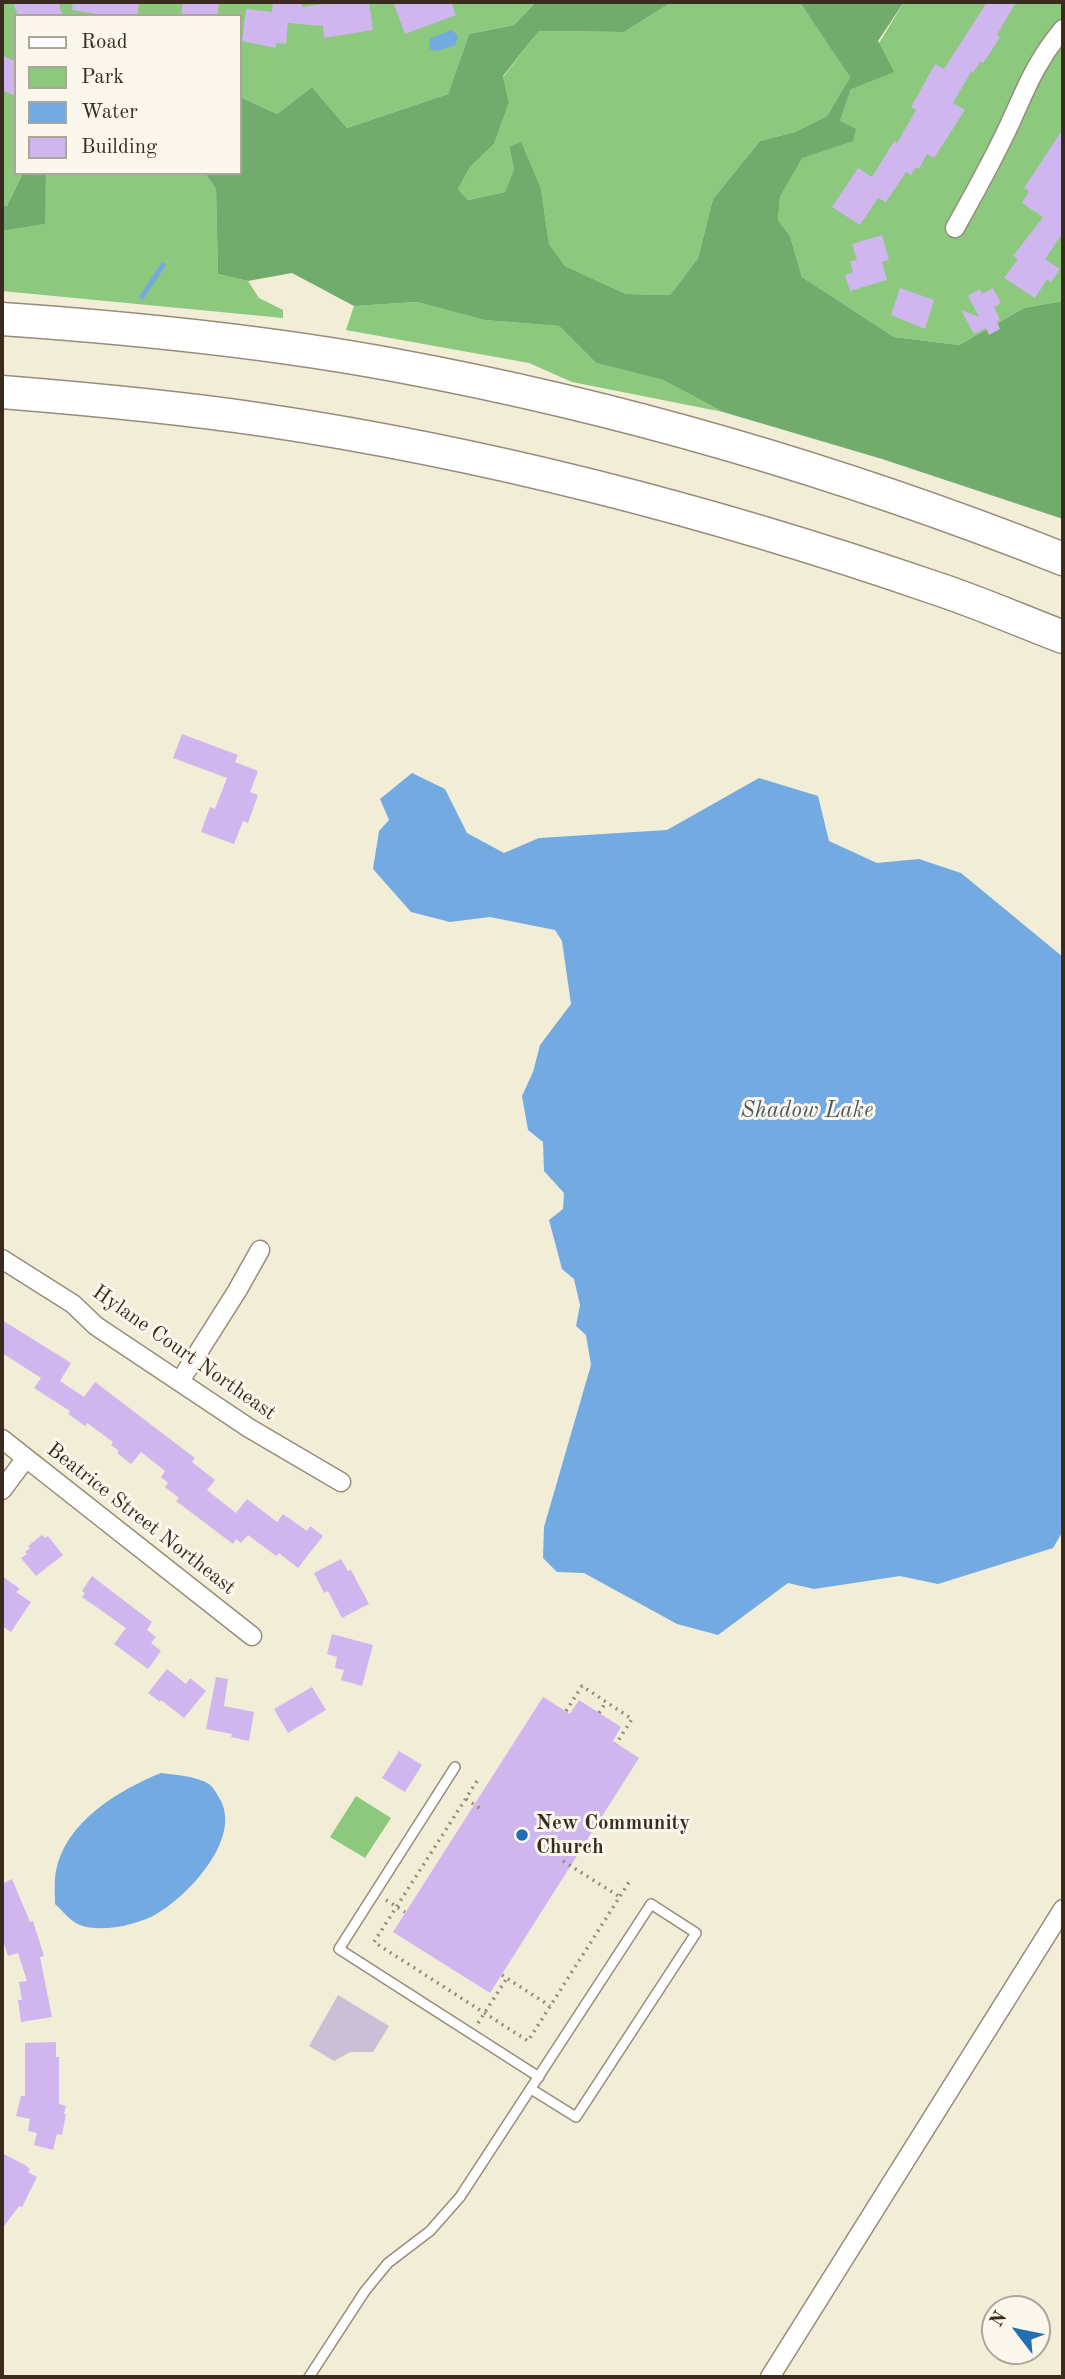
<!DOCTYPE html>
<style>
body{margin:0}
#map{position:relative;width:1065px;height:2379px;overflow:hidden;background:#f2edd7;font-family:"Old Standard TT",serif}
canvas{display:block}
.frame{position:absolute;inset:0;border:4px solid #3b2a1e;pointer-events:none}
.legend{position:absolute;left:14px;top:14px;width:228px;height:161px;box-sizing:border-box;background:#fbf7ec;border:2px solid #aea59a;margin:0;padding:9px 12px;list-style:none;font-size:21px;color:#3b2a1e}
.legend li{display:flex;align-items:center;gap:14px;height:35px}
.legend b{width:35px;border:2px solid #aea59a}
.north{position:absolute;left:981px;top:2295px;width:70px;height:70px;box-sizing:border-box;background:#fbf7ec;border:2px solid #aea59a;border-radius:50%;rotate:302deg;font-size:19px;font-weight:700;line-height:28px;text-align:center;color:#3b2a1e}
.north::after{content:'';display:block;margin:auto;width:24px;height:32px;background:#1f6fb2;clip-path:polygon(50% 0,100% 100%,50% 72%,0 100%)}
</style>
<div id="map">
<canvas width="1065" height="2379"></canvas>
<div class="frame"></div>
<ul class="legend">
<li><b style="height:9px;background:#fff"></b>Road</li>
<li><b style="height:19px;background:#8cc87d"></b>Park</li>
<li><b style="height:19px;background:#72aae1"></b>Water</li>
<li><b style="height:19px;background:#d0b6ef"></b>Building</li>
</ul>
<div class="north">N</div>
</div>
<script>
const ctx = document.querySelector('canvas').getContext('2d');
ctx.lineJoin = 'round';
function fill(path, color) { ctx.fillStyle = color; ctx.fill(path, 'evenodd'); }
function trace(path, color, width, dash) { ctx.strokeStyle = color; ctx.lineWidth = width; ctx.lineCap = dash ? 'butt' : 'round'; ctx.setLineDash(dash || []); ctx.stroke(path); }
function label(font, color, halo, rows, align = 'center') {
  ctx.font = font + ' "Old Standard TT",serif'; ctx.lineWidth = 6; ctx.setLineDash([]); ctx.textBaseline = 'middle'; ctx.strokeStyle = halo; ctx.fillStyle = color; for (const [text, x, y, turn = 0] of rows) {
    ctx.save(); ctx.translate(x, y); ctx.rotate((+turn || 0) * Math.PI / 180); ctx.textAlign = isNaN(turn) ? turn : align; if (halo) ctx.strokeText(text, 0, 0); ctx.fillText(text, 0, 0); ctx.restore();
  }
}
fill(new Path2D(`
 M338,1995L389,2026L373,2052H350L334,2061L309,2046Z`), '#cbbfd5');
fill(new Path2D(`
 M2,2H536L514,25L469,34L448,94L347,128L312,87L277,114L240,97V16H16V173H23L7,206L2,205Z
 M672,2H802L850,77L827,116L795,132L760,141L713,199L698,258L670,295L626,294L565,266L549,244L541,189L509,147L514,169L505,192L468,200L458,189L470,167L494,144L509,103L503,77L539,31L624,32Z
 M904,2H1063V301L1024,308L959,345L894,337L802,277L790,236L778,220L780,197L802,157L840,121L851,89Z
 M46,173H205L216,189L218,274L248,281L259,298L283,310V318L2,291V231L44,224Z
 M417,302L484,320L559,326L596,363L663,380L723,412L572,382L529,363L346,330L354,306Z
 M356,1796L391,1818L365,1858L330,1837Z`), '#8cc87d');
fill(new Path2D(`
 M536,2H672L624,32L539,31L503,76L509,103L494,144L470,167L458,189L468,200L505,192L514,169L509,147L521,142L541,189L549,244L565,266L626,294L670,295L698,258L713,199L760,141L795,132L827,116L850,77L800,2H904L878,41L894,72L851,89L840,121L856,129L853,141L802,158L780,197L778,220L790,236L802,277L894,337L959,345L1024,308L1063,301V519L882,459L723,412L663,380L596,363L559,326L484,320L417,302L354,306L292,273L248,281L218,274L216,189L205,173H240V97L277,114L312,87L347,128L448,94L469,34L514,25Z
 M23,173H46L45,224L2,231V205L7,206Z`), '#71ac6c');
fill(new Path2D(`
 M452,30L458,36L455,45L437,51L430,49L429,43L431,38Z
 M412,773L445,789L467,833L504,853L539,838L667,830L759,778L818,796L829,841L877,863L919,859L961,873L1063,957V1531L1053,1548L938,1584L900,1576L814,1589L788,1583L718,1635L677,1624L584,1573L557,1572L543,1558L544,1527L591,1365L586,1335L576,1326L580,1305L574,1279L562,1269L549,1220L563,1209L564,1193L544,1171L543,1142L528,1130L522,1096L533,1072L540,1045L571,1004L562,941L555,930L490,917L450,922L411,912L373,869L379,831L389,820L380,799Z
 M161,1773C176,1775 196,1776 209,1784C212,1786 216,1792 218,1796C245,1835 190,1894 158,1913C139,1925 101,1933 80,1925C70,1921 63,1911 55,1904C55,1893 54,1881 56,1871C65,1822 119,1790 161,1773Z`), '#72aae1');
trace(new Path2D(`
 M142,297L163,265`), '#72aae1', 5);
fill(new Path2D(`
 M13,2H58L63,16H18Z
 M73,2H139L137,16H110L72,10Z
 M183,2H219L217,16H181Z
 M273,2H302V7L339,2H369L373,30L324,38L323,26L288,23L286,44L276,43V48L242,41L246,9L272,12Z
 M393,2H451L456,15L405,34Z
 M987,2H1016L997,35L1000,37L990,53L983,63L980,62L973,73L971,72L953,103L965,110L934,158L927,154L919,169L916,167L911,175L906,172L886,202L878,198L860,225L832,207L858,168L872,177L894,141L897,143L916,110L911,107L935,64L944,69Z
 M2,55L16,62V96L2,90Z
 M1063,129V232L1045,259L1060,269L1051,282L1047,279L1035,298L1004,278L1018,259L1013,256L1043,217L1022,203L1029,191L1024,188Z
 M882,235L889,260L882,262L887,280L850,291L845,275L853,272L850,261L857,260L852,244Z
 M900,288L934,300L925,329L891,315Z
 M993,288L1001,303L994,307L1000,320L997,322L1000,329L989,335L986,328L974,334L961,310L979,317L968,296L980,289L982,294Z
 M182,734L238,755L235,762L258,771L250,792L258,795L248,823L243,821L234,844L201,832L210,807L215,809L227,778L173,758Z
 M2,1320L71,1363L60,1381L84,1397L95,1382L195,1458L192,1462L215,1480L207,1490L236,1513L247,1499L277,1522L283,1514L307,1531L310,1526L323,1536L298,1568L279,1553L276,1556L248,1535L241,1543L236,1539L233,1544L176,1501L179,1498L165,1487L168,1483L161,1477L165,1471L141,1452L131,1464L117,1453L119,1451L111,1445L113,1442L87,1423L85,1426L68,1414L70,1411L34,1388L41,1378L2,1353Z
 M42,1535L45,1538L48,1536L63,1555L36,1576L21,1558L27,1554L25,1552L30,1548L28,1546Z
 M341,1559L348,1571L351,1570L369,1604L342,1618L328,1591L324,1593L314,1573Z
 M2,1576L20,1589L16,1592L31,1602L11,1632L2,1626Z
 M92,1576L152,1622L147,1630L156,1637L151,1643L161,1651L148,1669L114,1644L126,1628L82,1597L85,1593L82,1591Z
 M332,1634L373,1645L362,1686L341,1680L344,1670L335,1668L337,1657L327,1654Z
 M167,1669L186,1684L190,1678L206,1691L184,1718L161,1700L160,1702L148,1693Z
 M216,1677L228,1679L224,1706L254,1712L249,1741L231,1737L232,1734L206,1729Z
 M312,1687L326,1710L288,1733L274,1709Z
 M543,1697L570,1714L579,1700L621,1727L613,1741L639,1758L490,1993L393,1932Z
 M399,1751L422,1765L405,1792L382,1778Z
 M12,1879L30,1922L33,1921L44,1956L40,1957L52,2017L21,2022L18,2000H22L19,1982L27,1981L18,1953L8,1956L2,1937V1884Z
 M56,2042V2057H59V2104L66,2106L64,2114H66L62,2135L57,2134L53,2150L34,2145L37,2133L28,2131L30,2119L16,2116L21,2096H25V2043Z
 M2,2153L25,2165L30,2169L28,2172L37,2177L22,2207L19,2206L2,2229Z`), '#d0b6ef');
const lane = new Path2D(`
 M455,1767L339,1949L539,2077
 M309,2377L365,2291L388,2263L430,2231L460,2197L651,1904L696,1933L576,2117L531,2089`);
const street = new Path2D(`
 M955,228C973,196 990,165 1006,132C1025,92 1033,65 1063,29
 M2,1259L73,1304L96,1326L249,1428L341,1482
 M180,1381L237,1291L260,1250
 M2,1439L252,1636
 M2,1490L26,1458
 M770,2377L1063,1909`);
const highway = new Path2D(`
 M2,319C133,328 265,341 394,365C622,407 848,474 1063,559
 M2,392C89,399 177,407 264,420C492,454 717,513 935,588C978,602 1021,621 1063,637`);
trace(lane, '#968c7a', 12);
trace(street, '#968c7a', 21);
trace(highway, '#968c7a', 35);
trace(new Path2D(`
 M566,1711L582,1686L632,1719L616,1744
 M599,1713L606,1702
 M477,1781L374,1942L528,2041L631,1879
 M466,1799L481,1809
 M563,1861L620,1897
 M386,1900L405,1912
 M502,1975L550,2006
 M478,2023L507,1978`), '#968c7a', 3.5, [2, 5]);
trace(lane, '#fff', 9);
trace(street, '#fff', 18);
trace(highway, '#fff', 32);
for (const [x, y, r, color] of [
 [522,1835,7,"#1f6fb2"]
]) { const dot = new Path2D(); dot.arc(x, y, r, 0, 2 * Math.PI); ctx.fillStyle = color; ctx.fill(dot); trace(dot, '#fbf7ec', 2.5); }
label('21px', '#3b2a1e', '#fbf7ec', [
 ["Hylane Court Northeast",184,1353,35],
 ["Beatrice Street Northeast",141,1519,38]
]);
label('bold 21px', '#3b2a1e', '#fbf7ec', [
 ["New Community",536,1823],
 ["Church",536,1847]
], 'left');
label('italic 23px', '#4e5762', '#fbf7ec', [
 ["Shadow Lake",807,1111]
]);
</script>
